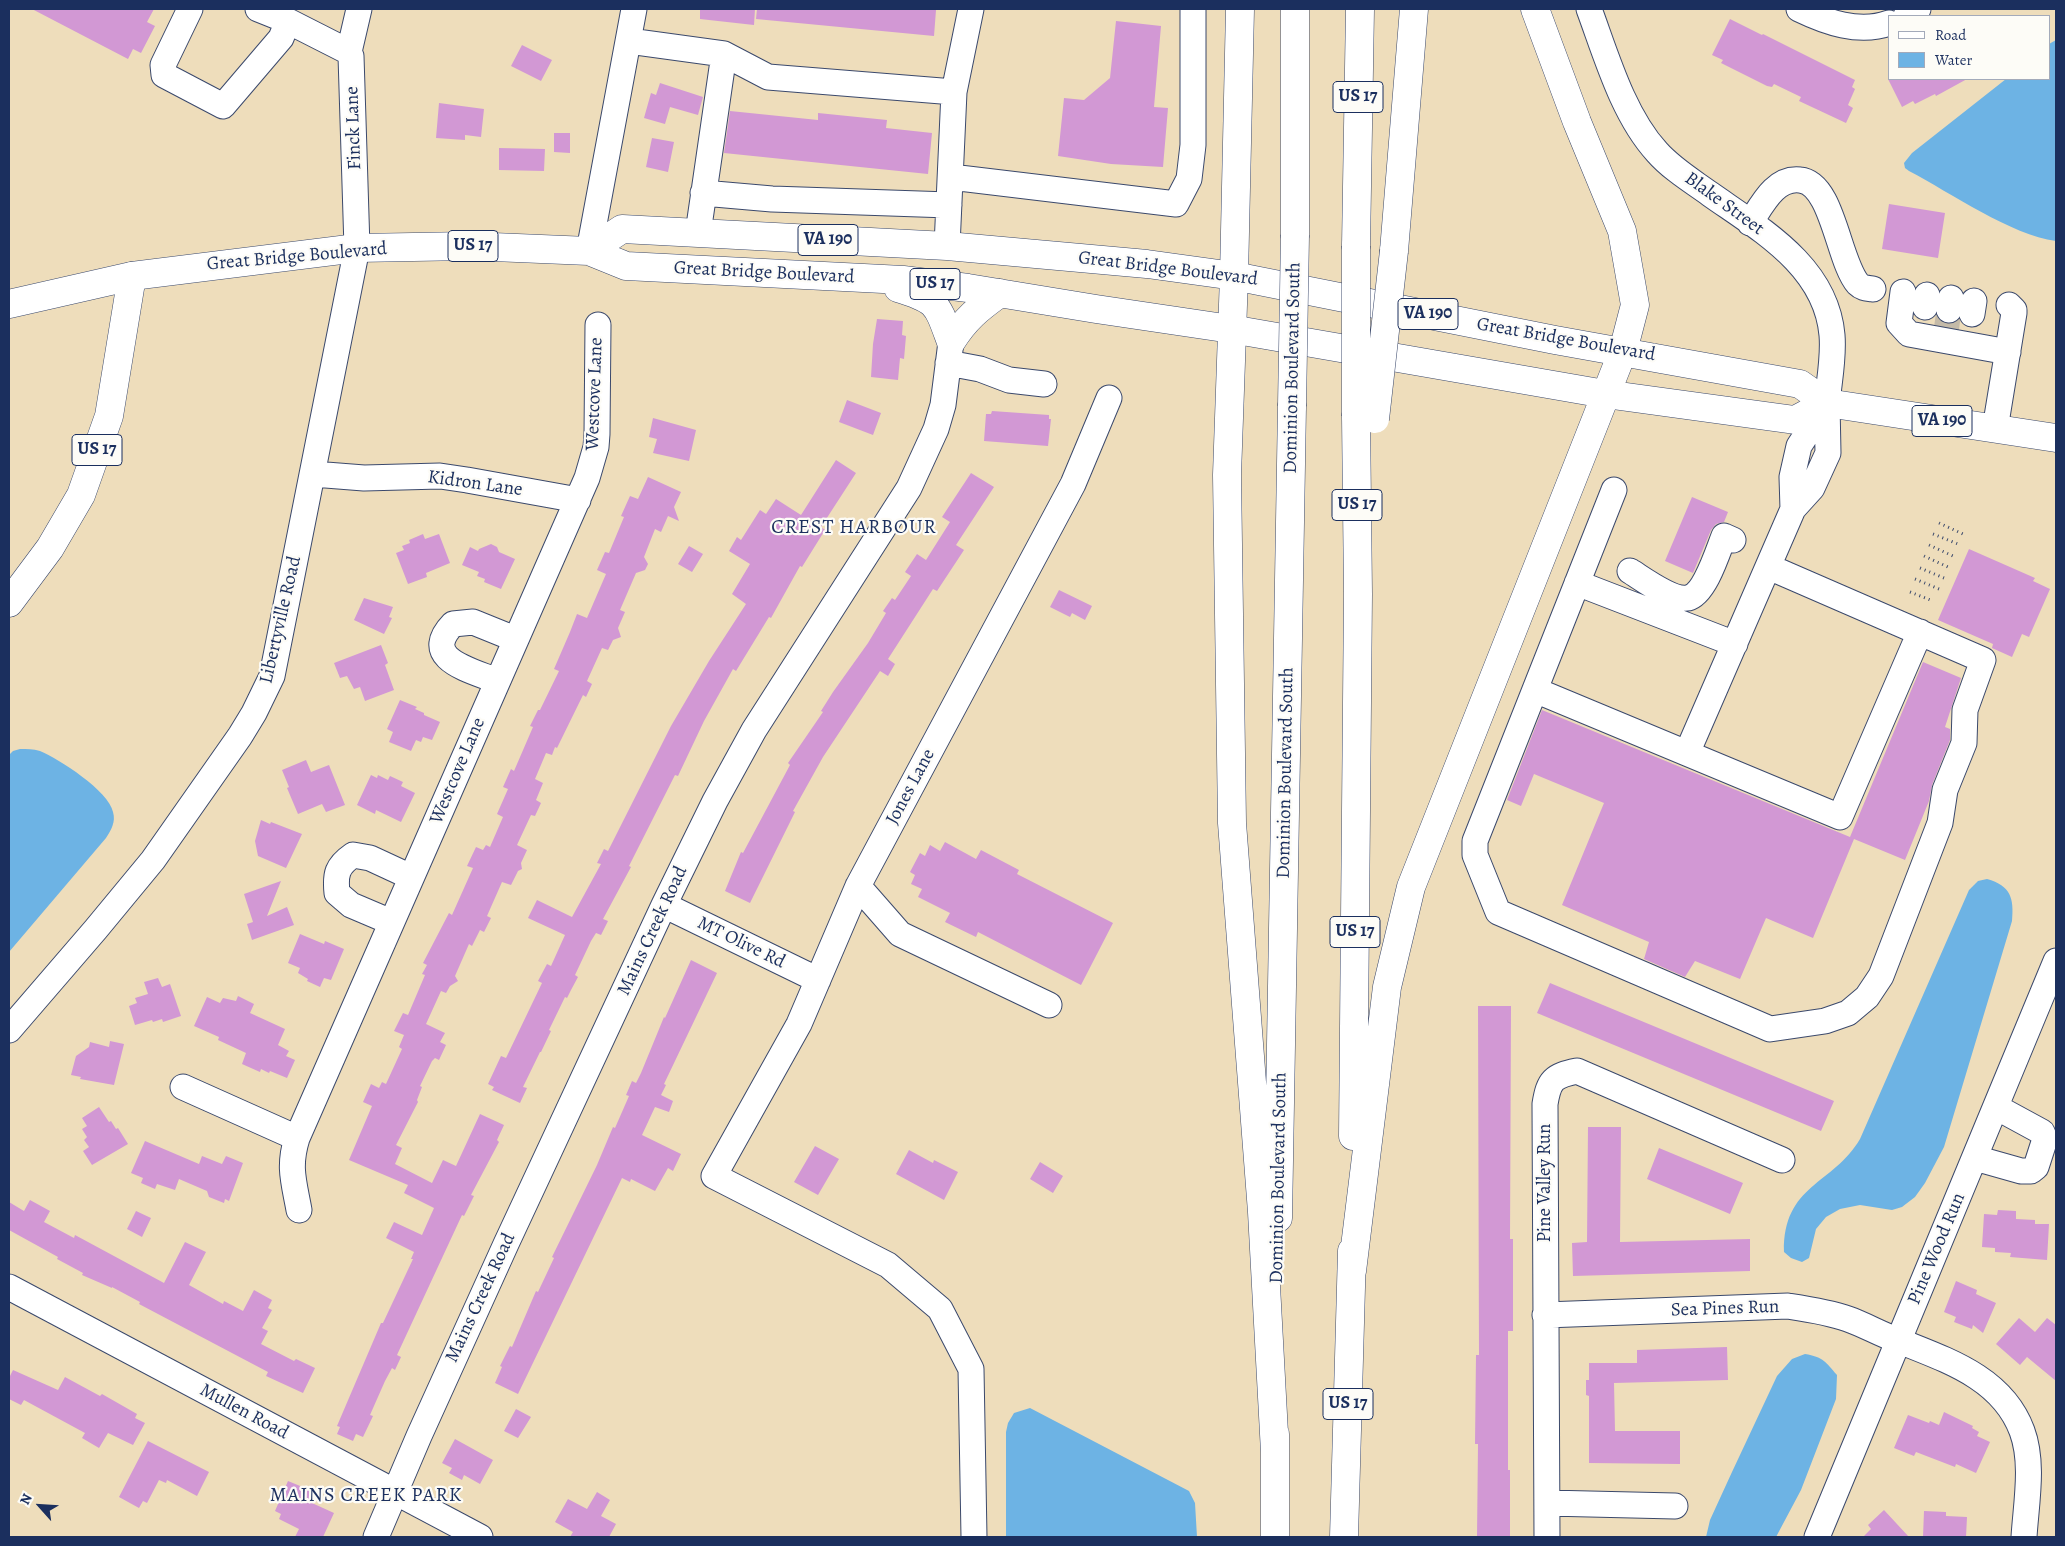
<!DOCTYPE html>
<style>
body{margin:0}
#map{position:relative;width:2065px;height:1546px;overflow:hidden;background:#edb;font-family:Alegreya,serif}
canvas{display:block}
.frame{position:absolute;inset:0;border:10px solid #1b2f5e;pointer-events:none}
.legend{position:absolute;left:1888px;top:15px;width:162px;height:65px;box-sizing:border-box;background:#fdfcf7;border:1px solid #a3aaba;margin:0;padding:6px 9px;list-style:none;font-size:15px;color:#1b2f5e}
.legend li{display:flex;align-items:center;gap:10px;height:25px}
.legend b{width:25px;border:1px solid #a3aaba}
.north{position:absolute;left:15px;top:1481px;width:50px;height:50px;-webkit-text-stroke:4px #fdfcf7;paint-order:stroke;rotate:296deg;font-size:14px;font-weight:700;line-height:20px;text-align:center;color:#1b2f5e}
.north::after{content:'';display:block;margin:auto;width:18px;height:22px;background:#1b2f5e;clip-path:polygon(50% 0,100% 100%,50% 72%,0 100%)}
</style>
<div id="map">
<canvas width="2065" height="1546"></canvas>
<div class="frame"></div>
<ul class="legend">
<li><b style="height:6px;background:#fff"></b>Road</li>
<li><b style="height:14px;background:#6db3e4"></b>Water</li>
</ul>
<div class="north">N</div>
</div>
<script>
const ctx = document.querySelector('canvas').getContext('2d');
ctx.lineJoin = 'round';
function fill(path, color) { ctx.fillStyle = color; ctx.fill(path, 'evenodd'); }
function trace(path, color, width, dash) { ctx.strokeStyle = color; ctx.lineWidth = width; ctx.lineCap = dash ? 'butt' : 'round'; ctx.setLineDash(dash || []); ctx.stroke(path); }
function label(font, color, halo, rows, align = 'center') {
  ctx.font = font + ' Alegreya,serif'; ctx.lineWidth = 4.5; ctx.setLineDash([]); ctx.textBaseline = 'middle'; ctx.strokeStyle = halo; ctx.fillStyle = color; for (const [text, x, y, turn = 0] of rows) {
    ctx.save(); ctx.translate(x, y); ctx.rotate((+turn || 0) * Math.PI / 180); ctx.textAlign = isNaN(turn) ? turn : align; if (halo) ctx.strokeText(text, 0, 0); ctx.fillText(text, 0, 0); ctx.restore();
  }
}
fill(new Path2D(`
 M2056,40V241C2011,235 1951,193 1909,171L1905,168L1904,163L1912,153L2006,79H2049V44Z
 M20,749C27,749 33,749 40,751C59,759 109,791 113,812C116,822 111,830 106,838L9,952V755L13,751Z
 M1987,879C2011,886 2014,898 2012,921L1944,1147L1925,1183L1915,1197L1902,1207L1892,1210L1860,1205L1840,1209L1826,1217L1816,1229L1809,1258L1802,1262L1791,1258L1784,1252C1783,1184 1833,1185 1860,1139L1969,890L1978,881Z
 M1805,1354C1823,1357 1826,1362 1837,1375L1836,1399L1801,1490L1776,1537H1706L1710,1520L1732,1472L1777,1376L1792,1359Z
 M1030,1408L1189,1491L1195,1503L1197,1537H1006V1432L1008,1423L1014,1413Z`), '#6db3e4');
fill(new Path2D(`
 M32,9H154L147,22L155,26L141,53L133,49L128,59Z
 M700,9H755L754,25L700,19Z
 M757,9H924L936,10L934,36L756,19Z
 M1730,19L1762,35L1763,34L1855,80L1852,87L1855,89L1848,105L1853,108L1846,123L1799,101L1801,97L1774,84L1772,87L1767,86L1721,63L1723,60L1712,55Z
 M1116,21L1161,26L1154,107L1168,108L1163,167L1111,164L1058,156L1064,98L1084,100L1110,78Z
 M522,45L552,60L541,81L511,66Z
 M1888,79H1967L1936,96L1935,94L1915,104L1913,101L1902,107Z
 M660,83L703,97L698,115L670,107L665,124L644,118L651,93L656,95Z
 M439,103L484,109L481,137L465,135V140L436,138Z
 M730,111L818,120V113L887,120L886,128L932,133L928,174L724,153Z
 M554,133H570V153L554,152Z
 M652,138L674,142L668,172L646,167Z
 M499,148L545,149L544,171L499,170Z
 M1889,204L1945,213L1938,258L1882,249Z
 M877,319L903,321L902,335L906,336L904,359L900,358L898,380L871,377L873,344Z
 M847,400L881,413L873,435L839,422Z
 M992,411L1049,415V419H1051L1048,446L984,441L986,414H991Z
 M653,418L696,430L689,461L653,453L657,439L649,437Z
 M836,460L856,473L821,527L825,530L802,567L800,566L771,618L769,617L736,671L733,669L704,721L678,776L675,775L629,866L631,867L603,919L608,921L601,935L596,933L591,941L575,975L578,977L571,990L567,998L565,997L549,1030L551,1031L541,1052H540L523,1087L527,1088L520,1103L492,1090L494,1087L488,1084L501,1056L506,1058L542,983L538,981L547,964L551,966L565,935L528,918L537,900L572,917L601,864L597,863L604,849L608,851L671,726L709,661L746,604L732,594L750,564L729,551L737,537L741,540L760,510L766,514L776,499L801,515Z
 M971,473L994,487L956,545L964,550L937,591L933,589L888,659L895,664L888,676L880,671L823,757L793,811L795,812L750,903L725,891L741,852L743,853L790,765L788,763L823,712L821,711L833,692L868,643L886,613L883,611L892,598L895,600L911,576L905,572L917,554L926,560L950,522L942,517Z
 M648,477L681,492L674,507L679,521L668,516L661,532L655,529L644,557L648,564L645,570L636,573L620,610L625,612L618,628L621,637L613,640L608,650L602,648L587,681L592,684L586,697L583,695L557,748L555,747L552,755L546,753L535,779L543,783L536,800L541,803L535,816L531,815L517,845L527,850L521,863L522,869L518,871L511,885L502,882L487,916L491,918L484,932L480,930L472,946L469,944L455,976L458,981L450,986L446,993L441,991L426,1024L445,1033L440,1042L446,1045L439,1060L435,1058L432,1061L420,1086L422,1087L417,1100L418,1102L396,1145L402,1148L395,1164L432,1183L443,1160L456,1166L480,1114L504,1125L497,1140L499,1142L471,1195L474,1196L464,1216L462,1215L397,1355L401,1357L395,1370L392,1368L385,1381L370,1415L373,1416L363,1437L356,1434L353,1441L337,1434L340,1427L337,1426L381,1323H383L413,1259H411L414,1252L386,1238L394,1222L422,1235L434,1208L404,1193L408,1185L349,1160L372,1106L363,1102L371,1084L379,1088L382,1082L386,1084L402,1049L399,1047L404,1035L394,1031L403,1013L408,1015L425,975L422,974L427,965L423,963L449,913L452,915L473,868L467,866L476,847L483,850L486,845L490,847L503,817L497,814L508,789L503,787L511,769L514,771L533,727L530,726L538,710H540L559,671L554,669L570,632L577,614L587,618L606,574L597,570L605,552L609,553L624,517L621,516L630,496L638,499Z
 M1692,497L1728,512L1724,522L1716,524L1711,530L1693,573L1665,561Z
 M423,534L425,539L439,534L450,563L426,573L427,577L408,584L396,553L404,550L402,546L410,543L409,540Z
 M491,544L497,547L499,552L515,559L501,589L484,582L485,579L477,576L479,572L462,565L470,547L478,551L479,549Z
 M689,546L703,554L692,572L678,564Z
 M1969,549L2035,578L2033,581L2050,589L2029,637L2022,634L2012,657L1992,648L1993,644L1938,620Z
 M1059,590L1092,606L1085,620L1072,613L1070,617L1050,607Z
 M364,598L393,607L389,617L392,618L384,634L354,620Z
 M381,645L388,663L385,665L394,690L365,701L360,687L354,689L347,676L340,678L334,663Z
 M1923,662L1961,678L1945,727L1950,729V740L1932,785L1929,801L1905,860L1854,839L1813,938L1766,918L1740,979L1695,961L1685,977L1644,959L1649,942L1562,905L1604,803L1534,774L1521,806L1507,800L1542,710L1850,837Z
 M400,700L417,707L415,709L424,713V715L440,722L432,740L423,737L421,742L416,740L411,751L389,742L393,732L387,729Z
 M306,760L311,772L329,765L345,805L326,812L322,804L298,814L287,788L289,787L282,770Z
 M371,775L377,778L378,775L388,780L390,776L403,782L401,786L415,793L401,822L376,810L375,814L357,805Z
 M261,820L270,824L271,822L302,834L286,868L258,856L255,841Z
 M945,842L976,859L981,850L1019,870L1017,874L1113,923L1081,985L978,932L976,937L945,922L950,913L918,897L922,889L911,884L915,875L910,872L920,853L925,856L930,845L940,851Z
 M281,881L267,916L287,907L294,925L252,940L247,924L253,922L244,894Z
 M300,934L324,944L325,941L344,949L331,980L324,978L320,987L307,981L308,979L298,973L300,968L288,963Z
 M691,960L717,973L664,1084L666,1085L661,1095L673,1101L669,1112L655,1107L642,1135L681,1154L673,1171L668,1168L655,1191L631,1179L630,1182L622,1178L518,1394L495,1383L502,1367L500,1366L510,1346L512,1347L536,1291L538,1292L554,1258L552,1257L597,1165L613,1127L615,1128L629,1096L626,1095L632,1081L636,1083L641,1073L664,1017L665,1018Z
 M158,978L162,987L170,984L181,1016L163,1022L162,1019L153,1022L152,1020L135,1025L129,1006L137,1003L135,998L148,994L144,982Z
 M1550,983L1834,1101L1821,1131L1537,1013Z
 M238,996L254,1004L250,1013L285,1029L278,1045L289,1051L286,1056L295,1060L287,1078L270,1071L269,1073L261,1069L260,1072L242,1064L246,1053L218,1040L219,1037L194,1026L207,997L220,1003L223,998L236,1001Z
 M1478,1006H1511L1510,1239H1513V1331H1508V1470H1510V1537H1477L1478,1444H1475L1476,1355H1479Z
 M110,1041L124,1044L114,1085L80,1079L81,1077L71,1075L76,1056L89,1047L90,1042L109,1047Z
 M99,1107L109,1122L111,1121L116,1129L118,1128L128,1144L92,1165L83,1151L89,1147L84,1140L87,1137L82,1129L87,1126L82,1118Z
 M1588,1127H1621L1620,1242L1750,1239V1271L1573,1276L1572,1243L1587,1242Z
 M145,1141L199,1164L202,1156L222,1164L226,1156L243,1163L229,1201L225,1199L224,1203L209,1197L207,1191L179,1179L175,1190L157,1184L155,1189L141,1183L143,1178L131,1173Z
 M815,1146L839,1159L818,1195L794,1182Z
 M1659,1148L1743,1183L1730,1214L1647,1179Z
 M909,1150L933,1163L934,1160L958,1172L944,1200L896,1174Z
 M1040,1162L1063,1176L1053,1193L1030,1179Z
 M30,1200L50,1211L44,1222L74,1238L75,1235L164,1283L185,1242L206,1252L189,1285L223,1304L224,1301L243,1311L254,1290L272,1300L268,1308L272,1310L262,1328L268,1331L261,1344L294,1361L296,1359L315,1368L303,1393L266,1376L268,1372L139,1304L140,1302L112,1287V1288L82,1275L83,1273L57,1259L58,1257L9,1230V1202L24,1211Z
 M1998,1210L2016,1211V1219L2035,1220V1224H2049L2047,1260L2010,1257L2011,1253L1995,1252V1248L1982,1247L1984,1214L1997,1215Z
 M136,1211L151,1218L142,1237L127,1229Z
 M1956,1281L1977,1290L1976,1294L1996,1303L1983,1333L1973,1325L1972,1329L1954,1322L1956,1317L1944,1312Z
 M2019,1318L2035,1332L2047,1318L2056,1325V1381L2027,1357L2020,1365L1996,1344Z
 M1727,1347L1728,1380L1614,1383L1615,1431H1680V1464L1589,1463V1396L1586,1395V1380H1589V1363H1637V1350Z
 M13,1370L58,1390L65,1377L100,1396L102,1394L137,1414L135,1418L145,1423L133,1445L108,1433L99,1448L82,1438L85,1433L24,1400L21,1405L9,1399V1378Z
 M516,1409L531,1417L518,1438L504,1431Z
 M1944,1412L1973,1426L1972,1428L1979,1432L1977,1436L1990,1442L1976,1473L1956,1464L1955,1467L1916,1452L1914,1456L1894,1448L1908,1415L1929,1423L1930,1421L1939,1425Z
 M455,1439L493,1460L480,1484L464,1475L462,1480L449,1473L452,1468L442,1463Z
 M148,1441L209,1472L197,1496L167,1480L166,1483L159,1480L147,1503L143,1501L139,1508L119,1497Z
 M288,1481L317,1493L312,1503L334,1513L323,1537H295L299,1529L279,1519L281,1514L275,1511Z
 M597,1492L610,1500L601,1516L616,1524L609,1537H570L573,1532L555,1522L568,1499L587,1509Z
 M1884,1510L1909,1537H1863L1871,1529L1868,1525Z
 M1924,1511L1946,1512V1516L1967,1517L1966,1537H1923Z`), '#d298d4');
trace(new Path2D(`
 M1946,332L1949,310`), '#c4baa8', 25, [25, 12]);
const minor = new Path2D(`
 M190,9L163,65L164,75L223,106L281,38L288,21
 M258,9L288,21L349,52
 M1589,9C1606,55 1623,115 1657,152C1672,169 1692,181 1710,194C1761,230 1826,266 1832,335C1834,358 1829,381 1827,403
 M1799,9C1826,22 1859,34 1889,23
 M1906,16L1918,9
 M629,41L724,54L768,77L954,92L971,9
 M951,177L1176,204L1189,179L1193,145V9
 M703,193L772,199L949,205
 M1750,223C1762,205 1775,177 1800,180C1833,183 1838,261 1858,284C1862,288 1867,288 1873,289
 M698,233L724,54
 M947,246L954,92
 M589,251L634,9
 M1903,292L1899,323L1909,334L2008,352
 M1925,307L1927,295
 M1949,310L1951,298
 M1972,314L1974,301
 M948,363L980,369L1009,380L1044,384
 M1995,429L2014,313V310L2009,305
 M313,474L364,478L440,476L467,480L578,500
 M1614,490L1475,841V855L1498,912L1770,1029L1825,1021L1848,1013L1867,997L1881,976L1940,823L1945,790L1964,743L1965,710L1983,660L1769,567
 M1630,571C1643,579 1672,601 1688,598C1705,594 1718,551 1724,536L1733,540
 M1577,583L1735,644
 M497,681C471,670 419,659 453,624L473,622L515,639
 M1535,690L1840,817L1920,632
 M1687,753L1793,509L1812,488L1828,453L1827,403L1799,446L1792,477L1793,509
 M858,886L900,934L1049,1005
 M664,905L818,980
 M391,922L351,905L337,893C335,874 337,866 353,855L370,858L411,877
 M9,1030L96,929L153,860L240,736L254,713L272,676L357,248L351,56L349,52L359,9
 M183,1087L297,1138
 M1975,1158L2021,1171H2031L2036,1167L2045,1139L2042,1132L1996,1107
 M299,1210C294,1182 288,1167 297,1138L587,478L596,447L597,434L598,325
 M9,1287L480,1537
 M1545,1315L1788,1306C1808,1309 1829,1312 1848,1319C1865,1325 1880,1334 1897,1340C1946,1360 2002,1377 2022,1431C2034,1463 2026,1504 2024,1537
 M1547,1503L1675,1506
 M376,1537L419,1436L506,1244L664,905L715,801L754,730L909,488L936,429L943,405L951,342
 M974,1537L971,1369L940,1309L888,1265L714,1176L799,1024L858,886L1073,484L1109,398
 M1547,1537L1545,1104C1549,1080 1553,1076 1577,1071L1782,1160
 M1817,1537L2056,961`);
const major = new Path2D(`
 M589,251L622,229L947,246L1147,264L1234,276L1555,340L1800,384L1827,403L2056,438
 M898,288C938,300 937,304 951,342
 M9,304L132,276L357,248L469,246L589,251L626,266L903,280L968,288L1096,309L1231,329L1605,394L1795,420L1827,403
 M951,342C965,319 979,308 1000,293`);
const highway = new Path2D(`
 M1240,9L1234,276L1227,475L1232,823L1262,1212L1275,1452
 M1295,235V9
 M1356,246L1360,9
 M1394,251L1414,9
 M9,603L50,548L81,495L109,416L132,276
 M1353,1136L1358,594L1356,416
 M1278,1218L1292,406
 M1352,1271L1387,987L1411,887L1623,351L1635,305L1622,231L1577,122L1535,9
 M1275,1434V1537
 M1344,1537L1352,1251`);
trace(minor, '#3b496c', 27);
trace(major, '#3b496c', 29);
trace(highway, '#3b496c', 29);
trace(new Path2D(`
 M1939,523L1963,534
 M1933,534L1958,544
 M1929,545L1953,556
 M1924,556L1948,567
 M1920,568L1944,578
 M1915,579L1939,589
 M1910,592L1933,601`), '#3b496c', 3, [1, 4]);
trace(minor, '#fff', 25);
trace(major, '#fff', 28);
trace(highway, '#fff', 28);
const highwayBridge = new Path2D(`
 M1356,246V416
 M1292,406L1295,235
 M1375,419L1394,251`);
trace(highwayBridge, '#3b496c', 29, []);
trace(highwayBridge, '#fff', 28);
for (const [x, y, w] of [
 [1358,97,50],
 [828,240,60],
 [473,246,50],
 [935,284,50],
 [1428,314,60],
 [1942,421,60],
 [97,450,50],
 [1357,505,50],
 [1355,932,50],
 [1348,1404,50]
]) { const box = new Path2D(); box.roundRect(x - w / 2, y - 15.5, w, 31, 4); ctx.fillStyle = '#fdfcf7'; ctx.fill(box); trace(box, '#1b2f5e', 1); }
label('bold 18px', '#1b2f5e', null, [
 ["US 17",1358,97],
 ["VA 190",828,240],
 ["US 17",473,246],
 ["US 17",935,284],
 ["VA 190",1428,314],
 ["VA 190",1942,421],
 ["US 17",97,450],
 ["US 17",1357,505],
 ["US 17",1355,932],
 ["US 17",1348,1404]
]);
label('19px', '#1b2f5e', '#fdfcf7', [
 ["Finck Lane",354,128,-92],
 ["Blake Street",1724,204,36],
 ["Great Bridge Boulevard",297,257,-5],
 ["Great Bridge Boulevard",1168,269,7],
 ["Great Bridge Boulevard",764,273,3],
 ["Great Bridge Boulevard",1566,340,10],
 ["Dominion Boulevard South",1293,368,-89],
 ["Westcove Lane",595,394,-88],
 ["Kidron Lane",475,484,8],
 ["Libertyville Road",281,620,-77],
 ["Westcove Lane",458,771,-67],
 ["Dominion Boulevard South",1286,773,-89],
 ["Jones Lane",911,787,-62],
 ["Mains Creek Road",653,931,-65],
 ["MT Olive Rd",741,943,26],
 ["Dominion Boulevard South",1279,1178,-89],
 ["Pine Valley Run",1545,1183,-90],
 ["Pine Wood Run",1937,1249,-67],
 ["Mains Creek Road",481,1298,-65],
 ["Sea Pines Run",1725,1309,-2],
 ["Mullen Road",244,1412,28]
]);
ctx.letterSpacing = '1px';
label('20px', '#1b2f5e', '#fdfcf7', [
 ["CREST HARBOUR",854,528],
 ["MAINS CREEK PARK",366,1496]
]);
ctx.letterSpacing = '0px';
</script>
